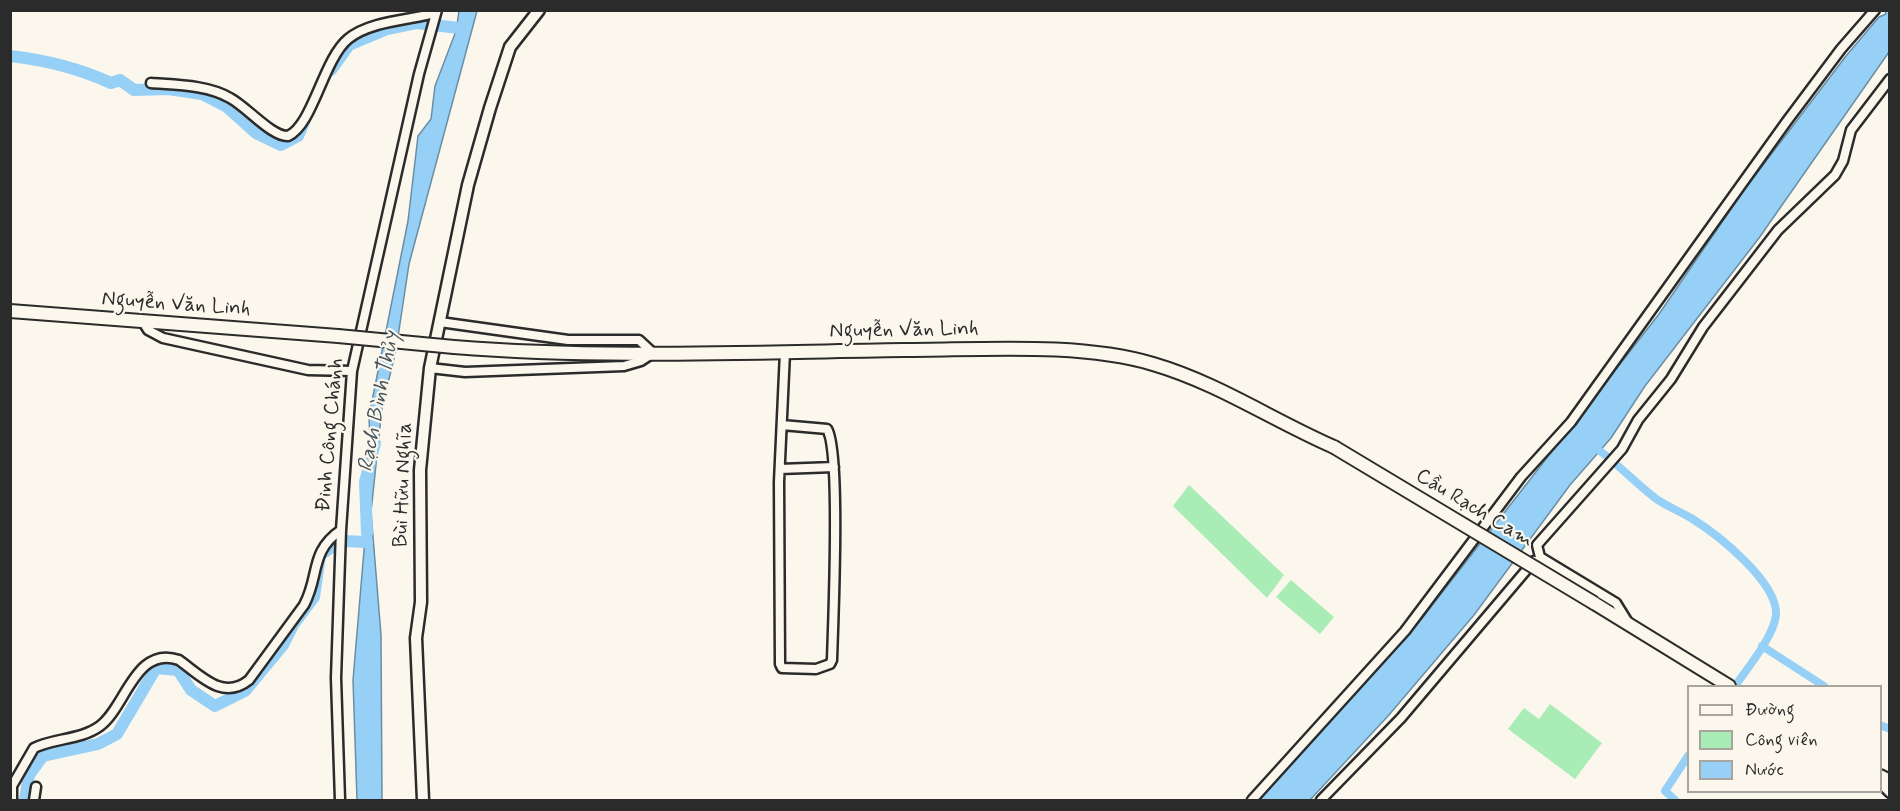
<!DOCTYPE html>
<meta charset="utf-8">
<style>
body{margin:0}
#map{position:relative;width:1900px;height:811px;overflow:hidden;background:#fbf7ec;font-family:Mynerve,sans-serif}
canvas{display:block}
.frame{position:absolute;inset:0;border:12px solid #2b2b2b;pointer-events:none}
.legend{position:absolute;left:1687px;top:685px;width:195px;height:108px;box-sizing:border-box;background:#fbf7ec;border:2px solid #a8a59f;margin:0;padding:8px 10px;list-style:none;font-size:18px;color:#2b2b2b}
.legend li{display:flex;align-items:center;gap:12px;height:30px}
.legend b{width:30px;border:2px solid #a8a59f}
</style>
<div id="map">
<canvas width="1900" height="811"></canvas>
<div class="frame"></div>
<ul class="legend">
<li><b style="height:8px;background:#fbf7ec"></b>Đường</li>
<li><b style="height:16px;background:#aaecb5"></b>Công viên</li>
<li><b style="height:16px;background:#96d0f6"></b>Nước</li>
</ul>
</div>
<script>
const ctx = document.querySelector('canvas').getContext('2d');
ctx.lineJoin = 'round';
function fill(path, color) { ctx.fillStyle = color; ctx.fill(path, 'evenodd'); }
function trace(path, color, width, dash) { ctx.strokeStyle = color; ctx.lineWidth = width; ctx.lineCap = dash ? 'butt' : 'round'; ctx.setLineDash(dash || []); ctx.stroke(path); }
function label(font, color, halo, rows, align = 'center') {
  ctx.font = font + ' Mynerve,sans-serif'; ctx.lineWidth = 4.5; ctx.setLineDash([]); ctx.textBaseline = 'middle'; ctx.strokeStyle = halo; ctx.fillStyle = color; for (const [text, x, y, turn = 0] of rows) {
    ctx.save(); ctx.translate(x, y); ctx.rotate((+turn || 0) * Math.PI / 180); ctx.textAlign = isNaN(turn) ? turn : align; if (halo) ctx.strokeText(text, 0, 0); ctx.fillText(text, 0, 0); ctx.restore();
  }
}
fill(new Path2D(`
 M1189,485L1284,575L1267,598L1173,506Z
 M1291,580L1334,617L1320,634L1276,597Z
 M1550,704L1602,743L1575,779L1508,729L1524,708L1539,719Z`), '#aaecb5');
const water = new Path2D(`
 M459,11H477L409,264L396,350L382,408L371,512L381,635L382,800H357L353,680L371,468L369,416L408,221L418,136L431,119L435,86L456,31Z
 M1885,11H1889V52L1759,238L1645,386L1611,438L1570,485L1474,615L1388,716L1310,800H1258L1419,622L1659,314L1744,190L1846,56L1879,17L1886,14Z`);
fill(water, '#96d0f6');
trace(water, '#6b8ea5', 1.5);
trace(new Path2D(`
 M1592,445C1615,461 1633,481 1655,498C1666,506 1679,511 1691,518C1717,534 1778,582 1776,615C1774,636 1747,669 1735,686
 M1762,646L1824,686
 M1880,725L1890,729
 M1675,800L1665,791L1688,756`), '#96d0f6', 8);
trace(new Path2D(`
 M10,56C46,60 78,68 111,83L120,80L134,90L168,89L202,94L227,107L256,133L281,145L298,136L305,120
 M331,70L349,45L387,29L416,23L459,28
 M367,533L365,482L375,443
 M25,800L29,775L43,756L98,744L117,734L156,668L178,670L191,690L215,706L245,691L283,645L293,625L314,597L320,555L341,541L367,542`), '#96d0f6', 12);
const minor = new Path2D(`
 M151,83C177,85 208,85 230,98C247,107 272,137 288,136C313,125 323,60 348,39C370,21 409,20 436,13
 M143,322L148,330L163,338L308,370L352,371
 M430,368L465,372L624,366L641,361L653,353L639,340H568L440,322
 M782,425L827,429C841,451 833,624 832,660L830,664L816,669L782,668L780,664L779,482L785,352
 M780,469L834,467
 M1629,624L1616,603L1540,557L1537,545L1622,449L1638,420L1671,379L1703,327L1778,230L1835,175L1843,161L1851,130L1890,79
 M1880,783L1890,793
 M12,800V786L34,748C54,738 81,740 100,726C126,707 135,645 179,660C201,676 223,701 249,680L304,605C320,576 309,552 341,530
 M34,800L36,787
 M340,800L336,678L341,530L352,371L419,74L437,10
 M1252,800L1405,631L1521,477L1571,422L1787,121L1841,49L1875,10
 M1321,800L1401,718L1534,561`);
const major = new Path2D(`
 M423,800L416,638L421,602L420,470L430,368L468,185L490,108L510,47L539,10`);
const highway = new Path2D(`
 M10,311L338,336
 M454,347C603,359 754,352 904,350C980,350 1079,342 1153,364C1218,383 1272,420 1334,447
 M1594,603L1729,686
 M1880,776L1890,781`);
trace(minor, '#2b2b2b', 13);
trace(major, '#2b2b2b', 15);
trace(highway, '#2b2b2b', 16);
trace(minor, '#fbf7ec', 8);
trace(major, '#fbf7ec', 10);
trace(highway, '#fbf7ec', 12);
const highwayBridge = new Path2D(`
 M338,336L454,347
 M1334,447L1594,603`);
trace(highwayBridge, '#2b2b2b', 16, []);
trace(highwayBridge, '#fbf7ec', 12);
label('21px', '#2b2b2b', '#fbf7ec', [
 ["Nguyễn Văn Linh",176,305,4],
 ["Nguyễn Văn Linh",904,331,-1],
 ["Đinh Công Chánh",331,435,-85],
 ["Bùi Hữu Nghĩa",404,485,-88],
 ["Cầu Rạch Cam",1474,509,31]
]);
label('italic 22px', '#46545e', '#fbf7ec', [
 ["Rạch Bình Thủy",380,402,-79]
]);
</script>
